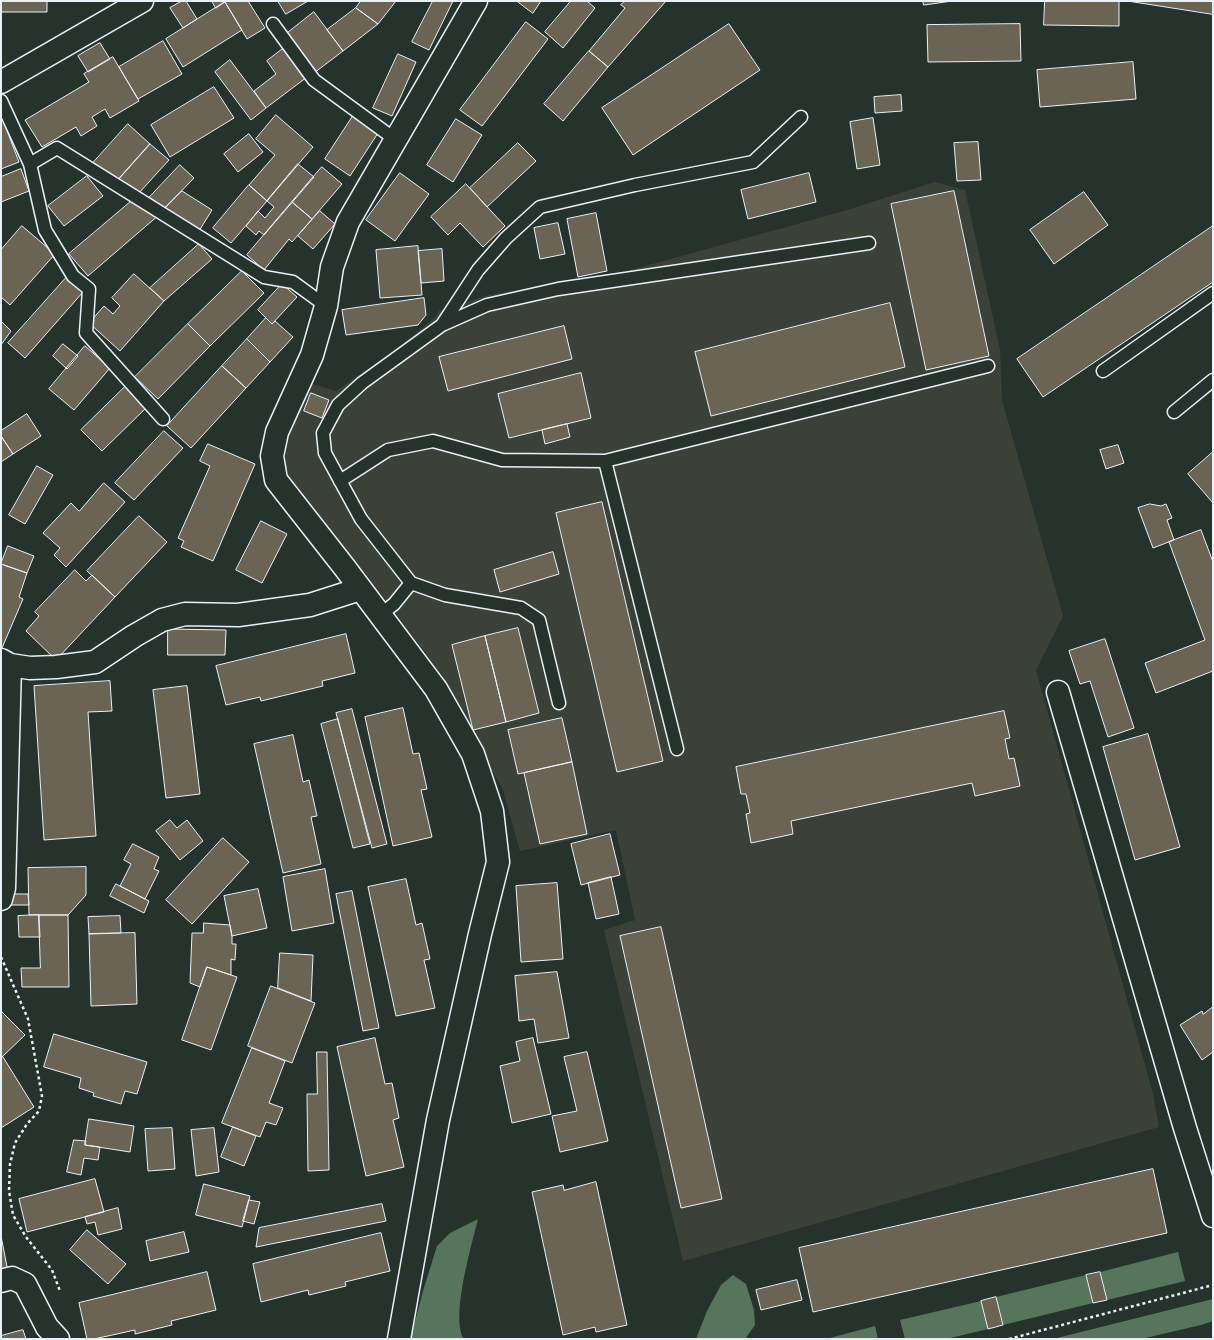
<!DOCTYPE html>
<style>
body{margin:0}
#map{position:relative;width:1214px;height:1340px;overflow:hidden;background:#26332d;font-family:Mali,sans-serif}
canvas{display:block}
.frame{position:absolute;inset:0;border:2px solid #e8f1f8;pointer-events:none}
</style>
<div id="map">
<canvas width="1214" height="1340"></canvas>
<div class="frame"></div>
</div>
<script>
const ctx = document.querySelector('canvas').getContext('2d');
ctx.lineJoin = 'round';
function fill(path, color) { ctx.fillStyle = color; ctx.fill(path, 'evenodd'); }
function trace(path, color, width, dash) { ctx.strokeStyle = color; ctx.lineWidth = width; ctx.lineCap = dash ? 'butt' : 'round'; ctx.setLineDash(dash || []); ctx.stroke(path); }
fill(new Path2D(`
 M935,182L965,190L1000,350L1002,400L1063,616L1036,670L1153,1094L1159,1127L683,1261L604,930L635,920L616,830L520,851L502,787L466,729L443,676L369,578L284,470L290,424L309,383L336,391L402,345L435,317L439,311L489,295L613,275L844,211Z`), '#3b4139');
fill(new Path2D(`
 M478,1219C472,1244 450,1318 464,1339H412V1333L423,1291L437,1246L450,1233Z
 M1178,1252L1185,1281L1107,1300L1100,1272Z
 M733,1275L746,1284L754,1310L755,1325L745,1339H696L707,1311L721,1285Z
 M1086,1275L1093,1303L1003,1325L996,1297Z
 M1213,1299V1321L1201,1325L1141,1339H1053Z
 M981,1301L988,1329L946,1339H905L900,1320Z
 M875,1326L878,1339H826Z`), '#57755d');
const building = new Path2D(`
 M1,1H47V12H1Z
 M182,1H186L197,19L183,28L170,8Z
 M212,1H248L265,28L247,39L225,2L216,8Z
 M278,1H308L286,14Z
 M361,1H396L378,24L356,8Z
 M433,1H453L429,50L412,42Z
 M517,1H541L533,13Z
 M571,1H587L595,8L563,48L545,32Z
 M625,1H666L608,67L589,51L625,8L621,5Z
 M923,1H952L924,5Z
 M1045,1H1119V26L1044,25Z
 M1128,1H1213V14Z
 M225,2L242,30L183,67L166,39Z
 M356,8L378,24L343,51L327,30Z
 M314,12L343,51L314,73L285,35Z
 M526,22L548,39L482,126L460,110Z
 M729,24L760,70L633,155L602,108Z
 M1020,24L1021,61L928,62L927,25Z
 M163,41L182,74L138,99L119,67Z
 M100,43L110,59L88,72L78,56Z
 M284,48L307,77L266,108L254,91L276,74L267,61Z
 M589,51L608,67L563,121L544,104Z
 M398,54L416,62L392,116L373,108Z
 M113,57L139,101L110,118L105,109L92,117L97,126L81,136L76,127L42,147L25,120L89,82L84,74Z
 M230,60L266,108L251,120L215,72Z
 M1133,62L1136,99L1040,107L1037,70Z
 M214,87L234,118L170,157L151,125Z
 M901,95L902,111L875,113L874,97Z
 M355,113L380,130L350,176L325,159Z
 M1,115L19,162L1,169Z
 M276,115L313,147L267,201L249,185L275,155L256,139Z
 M873,118L880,165L857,169L850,122Z
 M456,119L482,135L453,182L427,165Z
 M128,124L150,144L118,180L93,163Z
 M249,134L263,152L238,172L224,154Z
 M978,142L981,180L957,181L954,143Z
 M518,143L536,161L487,207L470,188Z
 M150,144L169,160L138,194L118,180Z
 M298,164L314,177L264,235L259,231L256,235L246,226L258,211L265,218L274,207L267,201Z
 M180,165L194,178L164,209L148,199Z
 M322,167L342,184L312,219L292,202Z
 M21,169L29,191L1,202V177Z
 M400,173L429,194L395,241L366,220Z
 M809,173L816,202L748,219L741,190Z
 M87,176L103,196L64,226L48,206Z
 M466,184L505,226L483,247L460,223L448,235L431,217Z
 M249,185L267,201L231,243L213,228Z
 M182,191L212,210L199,231L164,209Z
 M954,191L989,356L926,370L891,204Z
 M1084,192L1108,225L1054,264L1030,230Z
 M134,199L160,214L88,276L69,254Z
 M292,202L312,219L292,242L289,239L264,270L247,255Z
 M320,211L335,224L313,249L298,236Z
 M596,213L607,271L578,277L567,219Z
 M558,223L565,254L540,259L534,228Z
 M22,226L55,254L10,305L1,297V250Z
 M1213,226V282L1043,397L1017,359Z
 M199,244L212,259L164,301L150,288Z
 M418,246L422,295L380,298L376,250Z
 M442,249L444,281L421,283L418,251Z
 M242,271L264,293L210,346L188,324Z
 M134,274L164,301L120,351L89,323L104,306L113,314L120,306L112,298Z
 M66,278L83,292L25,358L8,343Z
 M282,284L297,297L272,324L258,310Z
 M424,298L426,315L418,325L346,335L342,310Z
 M890,303L905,367L711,416L695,352Z
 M266,318L272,324L275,321L293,337L270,362L247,339Z
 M1,321L11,331L1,345Z
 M188,324L210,346L158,399L135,377Z
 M564,326L572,359L448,391L439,357Z
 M247,339L270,362L246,388L222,366Z
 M63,344L78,356L67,369L53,356Z
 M85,346L110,368L74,410L49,389Z
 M222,366L246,388L191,448L167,426Z
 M581,373L591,418L509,438L498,394Z
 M126,386L147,407L102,451L81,430Z
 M311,393L329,400L322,418L304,411Z
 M27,414L41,436L13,454L1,436V431Z
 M567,424L570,437L545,444L542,430Z
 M164,431L183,448L134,500L115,483Z
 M1,436L13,454L1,462Z
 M208,444L255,464L213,561L181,547L184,541L178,538L210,466L200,461Z
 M1118,445L1124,463L1106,469L1100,450Z
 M1213,452V503L1188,474Z
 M37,466L53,475L25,524L9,515Z
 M104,483L125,502L66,567L54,555L60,548L43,533L71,503L79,511Z
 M602,502L663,761L617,772L556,513Z
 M1150,504L1161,506L1166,504L1172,518L1167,520L1174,540L1153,548L1138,508Z
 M139,516L167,542L115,597L87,571Z
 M261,521L287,534L262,583L236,570Z
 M1201,530L1213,562V671L1156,693L1145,663L1205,640L1169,542Z
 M8,546L34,556L27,573L1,564Z
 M553,552L559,574L500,592L494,570Z
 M1,564L27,573L19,597L23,599L2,648H1Z
 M75,570L86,581L92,575L115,597L56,660L26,631L39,616L35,612Z
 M518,628L539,713L506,722L485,636Z
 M168,629L226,630L225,655H168Z
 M346,634L355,673L322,681L323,686L261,701L260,697L226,705L216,666Z
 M485,636L506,722L473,730L452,645Z
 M1105,639L1134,728L1108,737L1090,681L1080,684L1069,651Z
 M110,681L112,711L88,712L96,836L44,840L34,686Z
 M187,686L200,794L166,798L153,690Z
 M403,708L413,754L419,753L427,789L421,790L432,837L393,846L365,717Z
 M352,709L387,844L372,848L336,713Z
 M1004,711L1010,738L1005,739L1009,759L1014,758L1020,786L975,796L972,783L791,821L793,834L751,843L746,814L750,813L746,794H741L736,767Z
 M562,718L572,762L518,774L508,730Z
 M338,719L370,844L353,848L321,724Z
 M1148,734L1180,847L1135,860L1103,747Z
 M293,735L303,782L309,780L317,816L311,817L321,864L283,873L254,744Z
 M572,762L587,834L540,844L524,773Z
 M170,820L177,828L187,820L203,841L180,860L156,831Z
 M610,834L620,875L581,885L571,844Z
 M223,838L249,862L192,924L166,900Z
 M133,844L159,857L154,869L159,871L145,899L120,886L131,864L124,860Z
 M86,867V895L68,915H29L28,868Z
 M325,869L334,923L292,931L283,877Z
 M611,877L619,914L596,919L588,883Z
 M406,879L416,925L422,923L430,959L424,960L435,1008L396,1016L368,887Z
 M557,883L563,959L521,962L516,886Z
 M116,884L149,901L144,913L110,896Z
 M258,889L267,928L232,936L224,896Z
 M352,891L379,1028L363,1031L336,894Z
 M10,894H28L29,905H10Z
 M39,915L40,937H19L18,916Z
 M39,915H68L69,987H22L21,968H40Z
 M120,916L121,933L89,934L88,917Z
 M204,923L230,925L232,936V944H236L235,960L231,959V975L207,967L200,987L190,983L192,933H203Z
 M661,927L722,1199L681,1208L620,936Z
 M135,933L137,1004L91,1006L89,934Z
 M280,953L313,955L311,1001L278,988Z
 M207,967L237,977L211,1050L182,1040Z
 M557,972L569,1038L538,1043L534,1019L519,1021L515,976Z
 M271,986L315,1003L292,1063L248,1046Z
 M1213,1007V1052L1202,1060L1180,1025L1202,1011L1203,1014Z
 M1,1011L25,1035L1,1058Z
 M54,1034L147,1062L137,1094L125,1091L121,1104L93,1096L94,1093L79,1088L81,1078L44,1067Z
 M375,1038L385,1084L392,1083L399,1118L393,1120L404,1167L366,1176L337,1047Z
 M533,1038L551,1114L512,1123L500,1066L520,1061L516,1042Z
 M252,1048L285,1061L269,1103L283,1108L276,1125L266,1122L260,1137L222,1123Z
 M317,1052H327L329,1170L308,1171L307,1094H317Z
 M587,1052L608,1141L560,1152L552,1116L577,1111L564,1057Z
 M3,1057L34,1107L1,1128V1058Z
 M89,1119L134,1126L130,1152L85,1145Z
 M233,1127L256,1136L244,1166L221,1157Z
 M172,1128L175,1169L148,1171L145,1129Z
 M214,1128L219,1172L196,1176L191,1130Z
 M74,1140L86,1141L85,1145L100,1147L98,1160L84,1158L81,1175L67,1172Z
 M1153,1169L1167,1233L813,1312L799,1248Z
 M95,1179L104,1212L27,1232L19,1199Z
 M596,1182L627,1325L596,1332L595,1327L563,1335L532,1192L563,1185L564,1190Z
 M204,1184L250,1196L242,1227L196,1215Z
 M249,1200L260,1202L254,1224L243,1221Z
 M382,1204L386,1221L256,1247L259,1228Z
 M118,1208L122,1229L98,1235L95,1222L87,1224L85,1217Z
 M87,1230L126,1264L108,1284L70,1250Z
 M184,1232L189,1252L150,1261L146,1241Z
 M381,1233L390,1271L345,1282L346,1286L309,1295L308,1290L261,1302L253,1264Z
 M1,1236L8,1272L1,1273Z
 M207,1272L216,1310L171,1321L172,1325L135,1334V1330L94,1339H87L79,1303Z
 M1100,1272L1107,1300L1093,1303L1086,1275Z
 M797,1280L802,1300L761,1310L756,1290Z
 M996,1297L1003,1325L988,1329L981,1301Z
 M23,1330L26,1339H1V1336Z`);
fill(building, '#6b6354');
trace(building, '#e8f1f8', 1);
const service = new Path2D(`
 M273,24L314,80L396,140
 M1,101L30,164L45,230L73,276L89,289L86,333L163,419
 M30,164L57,148L264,277L293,282L326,306
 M442,325L487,305L558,289L869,243
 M1103,371L1213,293
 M1174,412L1213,380
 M605,461L988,366
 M340,481L388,450L433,441L502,460L605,461L677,749
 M380,615L394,604L411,583
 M559,703L539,620L521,608L445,595L411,583L361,519L325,453L323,433L338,405L362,383L442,325L478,270L506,238L540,207L635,185L753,162L801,117`);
const minor = new Path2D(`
 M1,82L142,1
 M1,660L10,665L30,668L56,667L95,662L134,636L162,620L185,614L238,615L310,605L360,589
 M1058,692L1185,1128L1213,1216
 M1,899L4,888L10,665
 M1,1281L12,1278L25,1284L47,1327L58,1339`);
const tertiary = new Path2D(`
 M399,1339L438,1120L480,934L498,862L492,811L473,754L436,689L345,568L276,480L272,456L277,432L312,355L326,306L332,267L348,222L476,1`);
trace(service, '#e8f1f8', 15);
trace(minor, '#e8f1f8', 25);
trace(tertiary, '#e8f1f8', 25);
trace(new Path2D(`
 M1,957L28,1019L42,1096L39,1111L27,1124L15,1143L10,1164L9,1191L13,1215L26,1237L52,1270L60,1291
 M1009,1339L1213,1285`), '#e8f1f8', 2.5, [3, 3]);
trace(service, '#26332d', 12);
trace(minor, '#26332d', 22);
trace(tertiary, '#26332d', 22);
</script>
